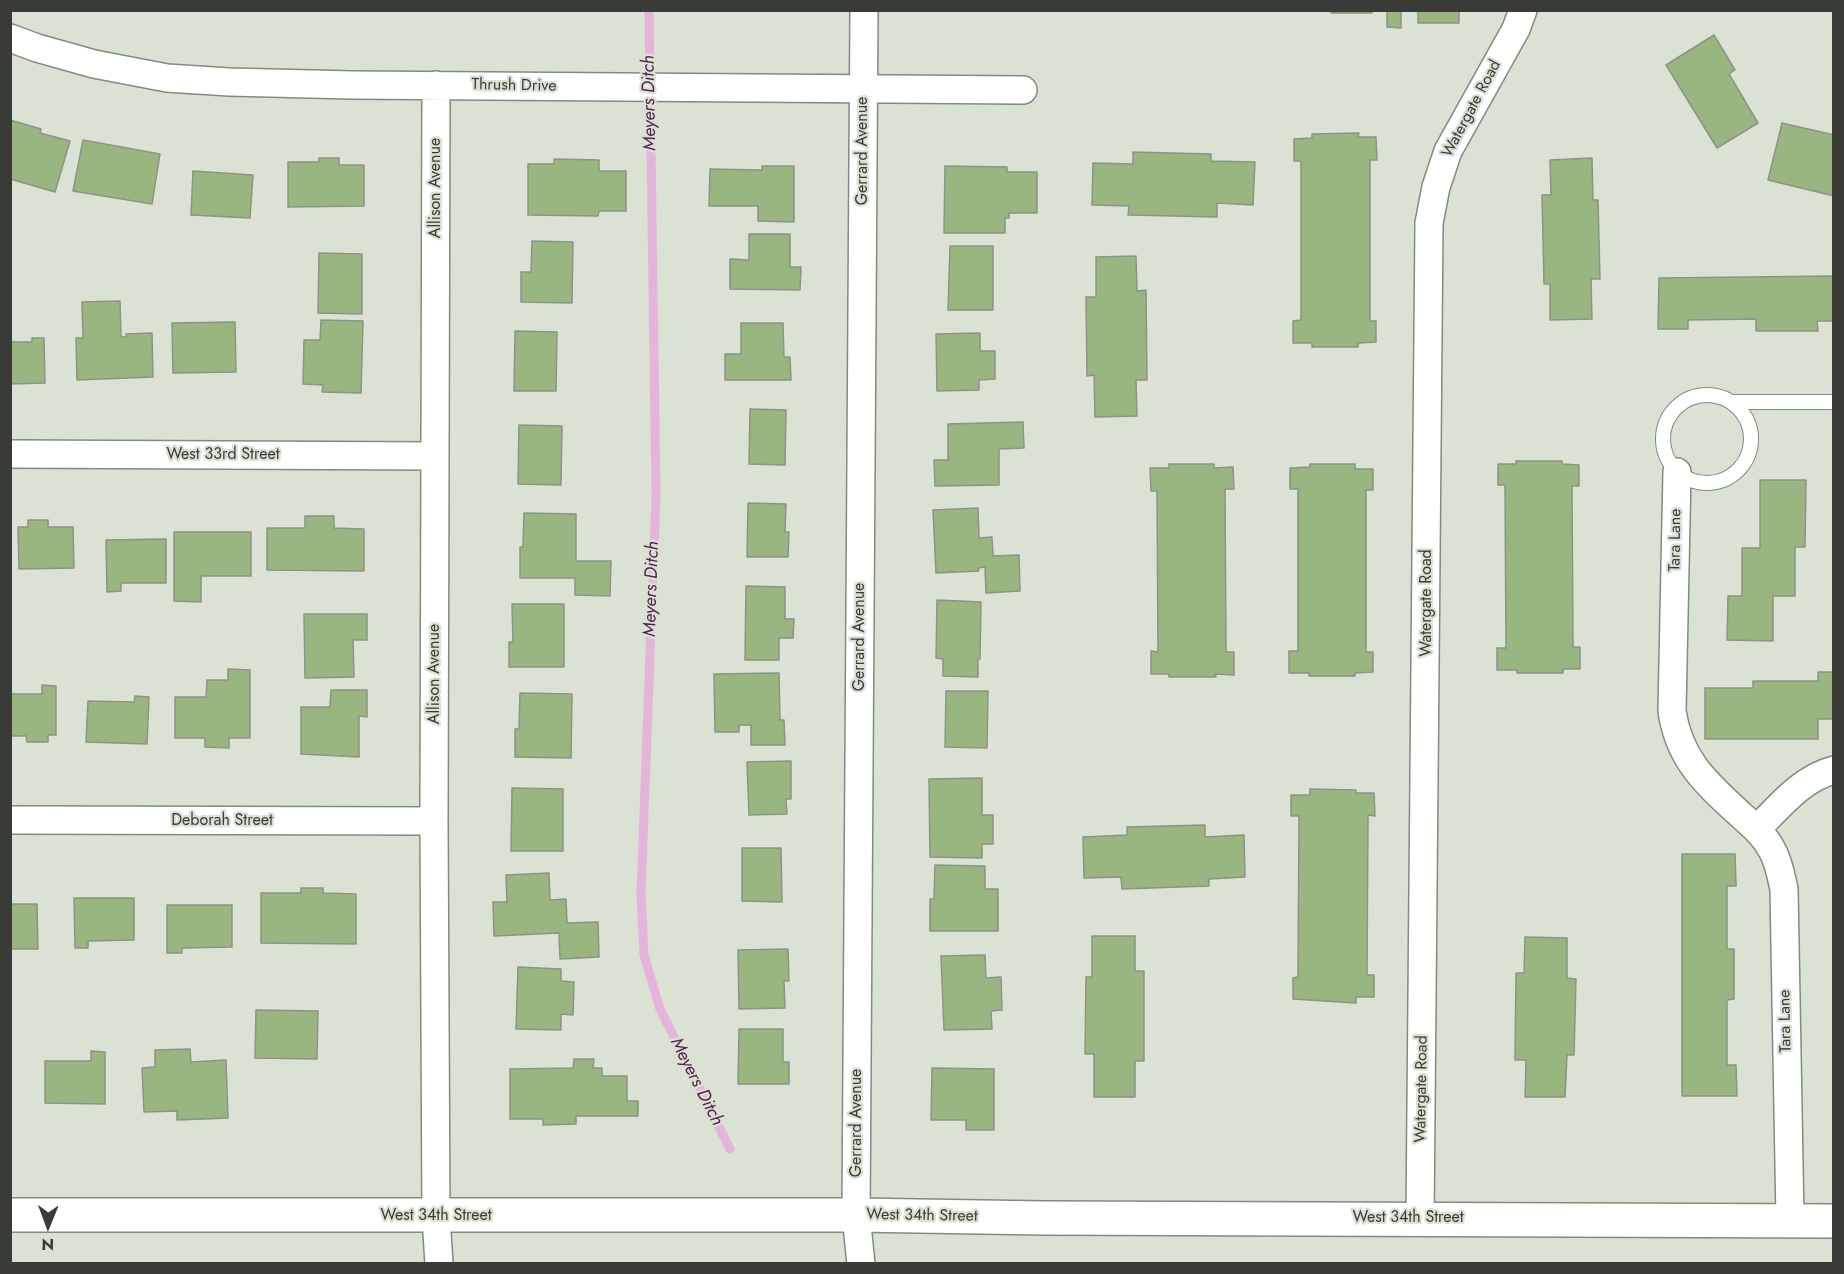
<!DOCTYPE html>
<style>
body{margin:0}
#map{position:relative;width:1844px;height:1274px;overflow:hidden;background:#d9e2d3;font-family:Jost,sans-serif}
canvas{display:block}
.frame{position:absolute;inset:0;border:12px solid #393c36;pointer-events:none}
.north{position:absolute;left:18px;top:1196px;width:60px;height:60px;-webkit-text-stroke:4px #d9e2d3;paint-order:stroke;rotate:181deg;font-size:16px;font-weight:700;line-height:24px;text-align:center;color:#393c36}
.north::after{content:'';display:block;margin:auto;width:21px;height:27px;background:#393c36;clip-path:polygon(50% 0,100% 100%,50% 72%,0 100%)}
</style>
<div id="map">
<canvas width="1844" height="1274"></canvas>
<div class="frame"></div>
<div class="north">N</div>
</div>
<script>
const ctx = document.querySelector('canvas').getContext('2d');
ctx.lineJoin = 'round';
function trace(path, color, width, dash) { ctx.strokeStyle = color; ctx.lineWidth = width; ctx.lineCap = dash ? 'butt' : 'round'; ctx.setLineDash(dash || []); ctx.stroke(path); }
function fill(path, color) { ctx.fillStyle = color; ctx.fill(path, 'evenodd'); }
function label(font, color, halo, rows, align = 'center') {
  ctx.font = font + ' Jost,sans-serif'; ctx.lineWidth = 4.5; ctx.setLineDash([]); ctx.textBaseline = 'middle'; ctx.strokeStyle = halo; ctx.fillStyle = color; for (const [text, x, y, turn = 0] of rows) {
    ctx.save(); ctx.translate(x, y); ctx.rotate((+turn || 0) * Math.PI / 180); ctx.textAlign = isNaN(turn) ? turn : align; if (halo) ctx.strokeText(text, 0, 0); ctx.fillText(text, 0, 0); ctx.restore();
  }
}
trace(new Path2D(`
 M649,10L656,495L641,893L644,955L660,1009L730,1149`), '#e6b3db', 9);
const building = new Path2D(`
 M1331,10H1372V13H1331Z
 M1387,10H1401V28L1387,27Z
 M1418,10H1459V23H1418Z
 M1714,35L1735,70L1729,74L1758,123L1717,148L1666,65Z
 M10,120L41,129L40,133L70,141L55,192L10,179Z
 M1782,123L1834,135V196L1768,180Z
 M1359,133L1358,137H1376L1377,160H1370V321H1376V342L1358,343V347H1312V343H1293V321L1301,320V161H1294V139L1312,138V134Z
 M83,140L160,154L152,204L73,191Z
 M1133,152L1211,154V161L1255,162L1253,205L1217,203V217L1128,215L1129,206L1092,205L1093,163L1133,164Z
 M319,158H339V165H364V206L288,207V162H319Z
 M1592,158L1593,200H1598L1600,279H1591L1592,319L1550,320V284H1544L1542,195H1551L1550,160Z
 M554,159L599,160V171H626V211H599L598,216L528,215V164H554Z
 M762,166H794V222L758,221V206H709L710,169L762,170Z
 M945,166L1007,167V172H1037V213H1009V218H1005V233H944Z
 M193,171L253,175L250,218L191,215Z
 M749,234H790V267H801L800,290L730,289V259L749,260Z
 M532,241L573,242L572,303L521,302V272H531Z
 M950,246H993V310H948Z
 M319,253L362,254V314L318,313Z
 M1136,256L1137,291L1146,290L1147,380H1136L1137,416L1095,417L1094,375L1087,376L1086,297H1096V257Z
 M1834,276V321H1817L1818,331H1756V319L1688,320V329H1658L1659,278Z
 M120,301L121,337H126V334L152,333L153,377L77,380L76,338H83L82,302Z
 M321,320L363,321L361,393L322,392L323,385L303,384L304,340H320Z
 M235,322L236,372L173,373L172,323Z
 M741,323H783L784,357H790L791,380H725V354H741Z
 M515,331L557,332L556,391H514Z
 M980,333V351H995V379L979,380V390L937,391L936,334Z
 M32,338H44L45,383L10,384V342H32Z
 M750,409L786,410L785,465L749,464Z
 M1023,422L1024,448L999,449V485L935,486L934,460H948V424Z
 M519,425L562,426L561,485L518,484Z
 M1516,461H1562V464L1579,465V486H1572L1573,647H1580V669H1563V673H1517V670H1497V648H1506L1505,485H1498V464H1516Z
 M1169,464H1214V468L1233,467L1234,489H1225L1226,652H1234V675L1215,674L1216,677H1169V674H1151V651L1158,652L1157,491H1151L1150,468H1169Z
 M1310,464H1355V469H1373V490H1366V652H1373V672L1355,673V676H1309V673H1289V651H1298V489H1290V468L1310,467Z
 M1760,480H1806L1805,547H1795V596H1773V641L1727,640L1728,596H1742V548H1760Z
 M748,503L786,504L785,532H789L788,557H747Z
 M978,508L979,538L992,537L993,556L1019,555L1020,591L986,593L985,567L978,568L979,571L936,573L933,510Z
 M524,513L576,514V561H611L610,596L575,595V578H520V547H523Z
 M305,516H334V528L364,529V571L267,570V528H305Z
 M28,520H48V527H73L74,568L19,569L18,527H28Z
 M174,532H251V576H201V602L174,601Z
 M166,539V583H121V591L107,592L106,540Z
 M746,586L785,587V619H794L793,638H779V660H745Z
 M937,600L981,602L980,659H978V677L943,676V659L936,658Z
 M512,604H564V667H509V642H513Z
 M304,614H367V640H353L354,677L305,678Z
 M228,669L250,670V738H229V748L205,747V738H175V697H206L207,680H228Z
 M1818,672H1834V719H1818V739H1705V688H1753V681H1818Z
 M779,673L780,720H784L785,745H751V725H739V732H715L714,674Z
 M42,685L56,686V735H48V742H27L26,736H10V694H42Z
 M331,690H367V717L359,716V757L301,754V707H330Z
 M946,691H988L987,748L945,747Z
 M520,693L572,694L571,758L515,757V729H519Z
 M135,696L149,697L147,744L86,742L88,701L134,702Z
 M791,761V799H786L787,814L749,815L747,762Z
 M982,778V815H993V844H982V858L930,857L929,779Z
 M512,788L563,789V851H511Z
 M1310,789L1356,790V793H1374L1375,816L1368,815L1367,975H1374V997H1356V1003L1293,999V978L1298,977L1299,816H1291V795H1310Z
 M1205,825V837L1244,835L1245,877L1209,879V886L1122,889L1121,877L1084,878L1083,837L1127,835V827Z
 M742,848H781L782,902L742,901Z
 M1682,854H1735L1736,886H1727V949H1734V999L1727,1000V1065H1736L1737,1096H1682Z
 M935,865L985,866V889H998V931H930V899H934Z
 M549,873L550,900L566,899L567,923L598,922L599,957L560,959L559,933L494,936L493,902H507L506,875Z
 M301,888H323V893L356,894V944L261,943V893H301Z
 M74,898H134V940L88,941V948H75Z
 M10,904H37L38,949H10Z
 M167,905H232V947L182,948V953H167Z
 M1092,936H1135V971H1144V1061H1135V1097H1094V1054H1085L1086,977H1092Z
 M1525,937L1567,938V978L1576,979L1574,1055H1567L1565,1097H1525L1526,1060H1515L1516,973H1524Z
 M788,949L789,981H784L785,1008L739,1009L738,950Z
 M985,955L986,978L1001,977L1002,1010L991,1011L992,1029L944,1030L941,956Z
 M518,967L561,969V981L574,982L573,1015L561,1014V1030L516,1029Z
 M256,1010L318,1011L317,1059L255,1058Z
 M739,1029H783V1062H789V1084H738Z
 M190,1049L191,1062L226,1060L228,1118L177,1120V1111L144,1112L142,1068L155,1067V1050Z
 M91,1051L105,1052V1104L45,1103V1061H91Z
 M574,1059H594L593,1068H602V1076H627V1101H638V1116H576V1124L543,1125V1119H510V1069L573,1068Z
 M932,1068L994,1069V1130H966V1120H931Z`);
fill(building, '#99b681');
trace(building, '#8c9487', 1.5);
const service = new Path2D(`
 M1663 439a44 44 0 1 1 88 0a44 44 0 1 1-88 0Z
 M1732,402H1834`);
const minor = new Path2D(`
 M10,38L37,48L94,64L167,78L229,82L352,85L1023,90
 M436,85L434,821L436,1217L439,1264
 M10,454L435,456
 M1677,472L1672,711C1679,760 1707,784 1742,816C1753,826 1765,836 1772,850C1779,862 1781,876 1784,889L1790,1220
 M10,820L434,821
 M1757,829C1779,807 1802,778 1834,770
 M1420,1218L1429,223L1436,187L1448,151L1516,29L1523,10
 M861,1264L856,1215L864,10`);
const tertiary = new Path2D(`
 M10,1215H856L1044,1218L1834,1221`);
trace(service, '#838b7e', 16);
trace(minor, '#838b7e', 30);
trace(tertiary, '#838b7e', 36);
trace(service, '#fff', 14);
trace(minor, '#fff', 27);
trace(tertiary, '#fff', 33);
label('16px', '#393c36', '#d9e2d3', [
 ["Thrush Drive",514,86,1],
 ["Watergate Road",1472,109,-62],
 ["Gerrard Avenue",863,151,-90],
 ["Allison Avenue",436,188,-90],
 ["West 33rd Street",223,455],
 ["Tara Lane",1676,540,-89],
 ["Watergate Road",1427,603,-90],
 ["Gerrard Avenue",860,637,-90],
 ["Allison Avenue",435,674,-90],
 ["Deborah Street",222,821],
 ["Tara Lane",1786,1021,-91],
 ["Watergate Road",1422,1089,-89],
 ["Gerrard Avenue",857,1123,-90],
 ["West 34th Street",436,1216],
 ["West 34th Street",922,1216,1],
 ["West 34th Street",1408,1218]
]);
label('italic 18px', '#5b2051', '#d9e2d3', [
 ["Meyers Ditch",650,103,-91],
 ["Meyers Ditch",652,589,-88],
 ["Meyers Ditch",696,1082,63]
]);
</script>
